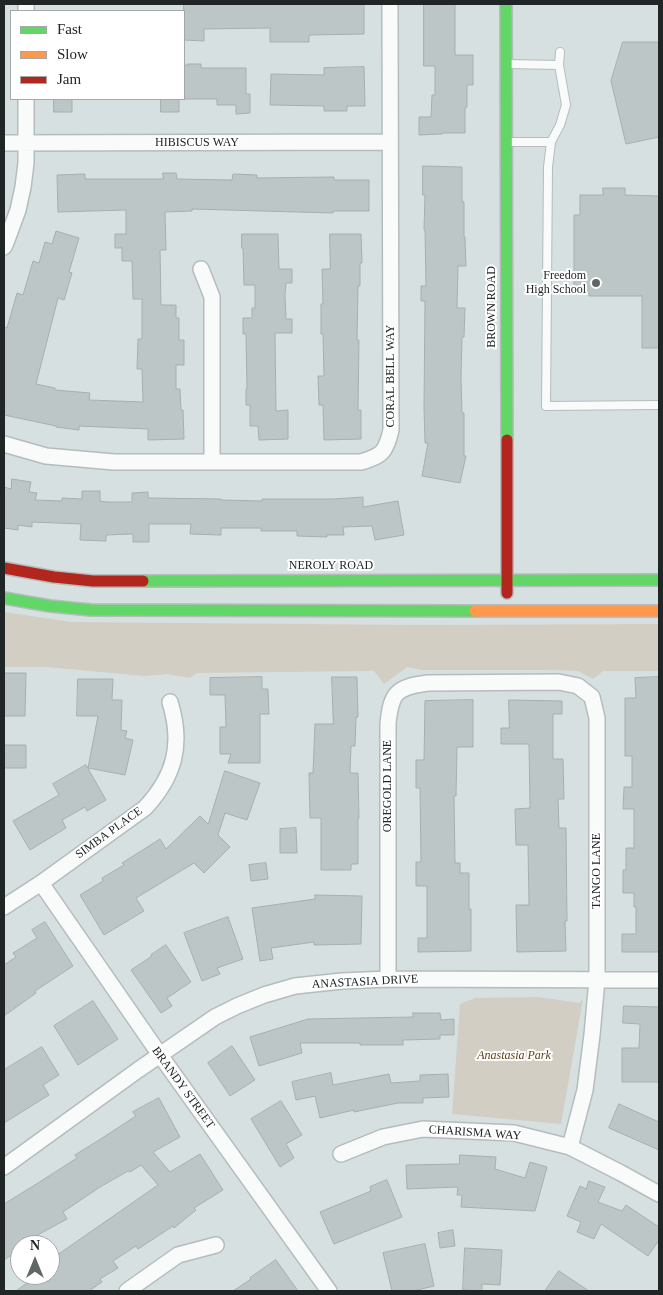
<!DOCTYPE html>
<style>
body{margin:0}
#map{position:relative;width:663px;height:1295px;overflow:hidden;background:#d6e0e0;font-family:"Times New Roman",serif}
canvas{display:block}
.frame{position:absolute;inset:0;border:5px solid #202626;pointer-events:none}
.legend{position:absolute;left:10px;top:10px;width:175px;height:90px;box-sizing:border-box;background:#fff;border:1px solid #a6a8a8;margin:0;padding:6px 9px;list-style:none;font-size:15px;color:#202626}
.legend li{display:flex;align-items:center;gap:10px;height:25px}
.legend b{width:25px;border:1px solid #a6a8a8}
.north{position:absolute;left:10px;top:1235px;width:50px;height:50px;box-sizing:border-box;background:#fff;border:1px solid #a6a8a8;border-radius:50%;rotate:0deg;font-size:14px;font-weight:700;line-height:20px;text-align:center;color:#202626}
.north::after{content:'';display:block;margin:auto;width:18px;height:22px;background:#606767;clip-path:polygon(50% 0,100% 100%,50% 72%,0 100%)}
</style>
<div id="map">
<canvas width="663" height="1295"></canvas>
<div class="frame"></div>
<ul class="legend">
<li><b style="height:6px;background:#63d668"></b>Fast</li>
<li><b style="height:6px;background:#ff974d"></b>Slow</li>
<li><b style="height:6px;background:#b3261e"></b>Jam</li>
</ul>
<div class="north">N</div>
</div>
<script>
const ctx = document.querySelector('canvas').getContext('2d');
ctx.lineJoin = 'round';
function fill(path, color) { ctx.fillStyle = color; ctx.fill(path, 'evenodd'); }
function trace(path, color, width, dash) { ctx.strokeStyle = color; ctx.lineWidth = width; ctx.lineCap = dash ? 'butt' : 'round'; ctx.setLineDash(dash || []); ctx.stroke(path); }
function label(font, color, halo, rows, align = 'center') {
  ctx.font = font + ' "Times New Roman",serif'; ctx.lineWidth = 4; ctx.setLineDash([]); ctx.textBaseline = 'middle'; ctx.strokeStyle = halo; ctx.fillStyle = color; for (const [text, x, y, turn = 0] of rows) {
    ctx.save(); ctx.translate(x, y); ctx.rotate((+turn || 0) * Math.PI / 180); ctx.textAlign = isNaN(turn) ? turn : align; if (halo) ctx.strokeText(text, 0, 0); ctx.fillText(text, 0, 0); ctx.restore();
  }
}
fill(new Path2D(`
 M4,612L71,622L420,625L659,624V671H603L593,679L578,671L550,670H422L407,667L384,684L374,671L197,673L190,678L167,674L145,676L46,667H4Z
 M539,997L579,1003L583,999L561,1124L452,1114L460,1004L475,998Z`), '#d2cec4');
const building = new Path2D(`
 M184,4H364V34L309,35V42H270V28L204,29V41L184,40Z
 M424,4H455V55H473V85H467V107L465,108V133H443L442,134L419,135V117H431L432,95H435V66H424Z
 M623,42H659V137L626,144L611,81Z
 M188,64H201V68H246V94H250V113L236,114V105H217V99H184V65H188Z
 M364,67L365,106H347V111H324V106L270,105L271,74L324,75V68Z
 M54,99H72V112H54Z
 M161,99H179V112H161Z
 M423,166L462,167V201L464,202V237H465L466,266H458L457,308H465L464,337H462L461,379L462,413H464V456H466L460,483L422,476L428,443H425L424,407L425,301H421V286H426L425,230H424L425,195H423Z
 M163,173H176L177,179L232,180L233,174L257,175V178L334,177V180H369V211H333V213L192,209V211L165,212L166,250H160L161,305H176V318H179V340H184V365H176V389H180L181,410H183L184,439L148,440V429L79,426V430L56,427V426L4,415V327L7,328L17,293L23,295L33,261L39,263L45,242L52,244L56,231L79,238L69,272L72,273L64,300L58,298L36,384L55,388V390L90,393L89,400L143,402L142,369H137L138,339H142V299H133L132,261H122V248H115V234H126V210L58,212L57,175L85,174V179H163Z
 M603,188H625V195L659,196V348H642V296H589V293H574V215H580V195H603Z
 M242,234H278L279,269H292V283H286L285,295L286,319H292V333H275L276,411L288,410V439L259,440L258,426H250V405H246V389H247L246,334H243V318H252V308H255V285H244L243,248H242Z
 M330,234H361L362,263H360V286H358L357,340H359L358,410H361V439L324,440L323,405H319L318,376H324L323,334H321V304H323L322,269H330Z
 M12,479L31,482L29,492L37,493L35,500L62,501V498L82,499V491H100V501L107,502H132V493L148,492V498L221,499V500L262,501V499H333L363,497V507L398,501L404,535L375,540L372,526L343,527L344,535H327V537L297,536V531H261V528H221V535L190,534L191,524H149V542H133V534L106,535V541L80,540L81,524L32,522V527L18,525V530L4,528V487L11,489Z
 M4,673H26L25,716H4Z
 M262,677V689H268L269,714H260V763H228L231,754H220V727H226L225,695H210V678Z
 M332,677H357L358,717H356L355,746H351L350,773H358L359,818H358V864H351V870H321V818H310L309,773H313L315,724H333Z
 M659,677V952H622V934H636V907H634V893H623V870H626V848H634V809H623L624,787H632V756H625V698H636L635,678Z
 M78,679H113L112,700H122L121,730L127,731L125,738L133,740L125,775L88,768L98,716H77Z
 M473,700V747H457L456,796H454L455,863H460V873H469V909H471V951L418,952V938H427V886H416V862H421L420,788H416V760H424L425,701Z
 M509,700L562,701V714H553V759H563L564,799H558L559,828H566L567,921H565L566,951L517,952L516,905H529L528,845H516L515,809L530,808L529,744H501V728H509Z
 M4,745H26V768H4Z
 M86,765L106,800L87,811L85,807L62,820L66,828L30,850L13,821L59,795L53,784Z
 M225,771L260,783L247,820L225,813L218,835L230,847L204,873L194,863L136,898L144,911L104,935L80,895L103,881L102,878L124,865L122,863L160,839L166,849L200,816L208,824Z
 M296,828L297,853H280V829Z
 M266,863L268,879L251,881L249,865Z
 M315,895L362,896L361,944L314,945V942L271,948L273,959L260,961L252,908L315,899Z
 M228,917L243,959L217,968L220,974L202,981L184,933Z
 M45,922L73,966L35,991L36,993L4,1016V965L16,957L13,953L37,938L32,930Z
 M166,945L191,982L167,998L172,1006L161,1013L131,970L152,956L151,955Z
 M93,1001L118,1039L78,1065L54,1026Z
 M624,1006L659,1007V1082H622V1048H639L640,1024L623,1023Z
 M413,1013H440L441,1020L454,1019V1035H440V1039L403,1040V1045H360V1043H300L302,1053L259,1066L250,1037L308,1019L413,1017Z
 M232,1046L255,1080L230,1096L208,1063Z
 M42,1047L59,1075L43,1085L49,1095L4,1123V1070Z
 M331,1073L333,1085L389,1074L391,1083L420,1081V1075L448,1074L449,1097L423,1098V1103H398L354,1112V1110L320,1118L315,1096L296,1100L292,1082Z
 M159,1098L180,1137L153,1152L170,1172L200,1154L223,1190L194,1208L196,1210L174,1228L173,1226L138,1249L136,1246L113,1261L118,1268L100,1279L102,1282L89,1291H16L38,1275H50V1260L158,1185L141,1165L130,1172L128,1171L100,1187L63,1212L67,1219L34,1237L36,1239L26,1245H20V1249L4,1260V1204L38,1183L77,1158L75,1155L99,1140L136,1116L133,1112Z
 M281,1101L302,1135L286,1144L294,1158L280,1167L251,1119Z
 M619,1104L659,1122V1150L609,1128Z
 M460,1155L496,1157L495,1169L525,1178L530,1162L547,1167L535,1211L461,1207L462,1195H457L458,1187L407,1189L406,1165L459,1164Z
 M387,1180L402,1217L334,1244L320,1212L371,1191L370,1187Z
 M589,1181L605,1187L598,1202L622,1211L626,1205L659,1227V1240L648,1256L601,1224L594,1239L577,1232L581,1222L567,1216L580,1186L586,1189Z
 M453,1230L455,1246L440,1248L438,1233Z
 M425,1244L434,1286L413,1291H392L383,1253Z
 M465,1248L502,1250L500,1285L482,1284V1291L463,1290Z
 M276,1260L298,1291H233L251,1279L250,1278Z
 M559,1271L589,1291H545Z`);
fill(building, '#bcc6c6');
trace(building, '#a8aeae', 1);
const lane = new Path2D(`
 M507,64L559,65
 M508,142H551L548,167L546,406L659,405
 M551,142L560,125L566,105L559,65L560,52`);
const street = new Path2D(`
 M26,4V11
 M4,143L390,142
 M4,247L7,240L18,210L23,187L26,163V99
 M201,269L212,297V462
 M4,444L46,456L114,462H361C382,456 386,452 391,430L390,4
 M41,883L160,1055L329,1291
 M4,907L41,883L145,808C175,776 183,744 170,702
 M388,979V724C391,692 397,687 428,683L559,682L578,686L592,697L597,718V979L592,1035L585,1090L570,1147
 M341,1154L383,1137L423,1129L514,1133L570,1147L621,1173L659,1194
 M4,1167L138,1070L215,1017L237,1006L264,995L295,986L342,981L388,979L659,980
 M127,1291L178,1255L216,1245`);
const fast = new Path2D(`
 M506,4L507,440
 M143,581L659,580
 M4,598L50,606L91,610L475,611`);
const slow = new Path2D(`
 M475,611H659`);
const jam = new Path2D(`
 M507,440V593
 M4,568L54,577L93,581H143`);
trace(lane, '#b5bcbc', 10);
trace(street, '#b5bcbc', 18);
trace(fast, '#b5bcbc', 14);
trace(slow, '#b5bcbc', 14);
trace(jam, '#b5bcbc', 14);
trace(lane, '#f9fafa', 8);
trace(street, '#f9fafa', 15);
trace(fast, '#63d668', 11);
trace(slow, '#ff974d', 11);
trace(jam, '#b3261e', 11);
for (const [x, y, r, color] of [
 [596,283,5,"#606767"]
]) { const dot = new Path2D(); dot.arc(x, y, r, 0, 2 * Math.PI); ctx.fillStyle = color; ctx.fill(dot); trace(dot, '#fff', 2); }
label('12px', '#202626', '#fff', [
 ["HIBISCUS WAY",197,143],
 ["BROWN ROAD",492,307,-90],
 ["CORAL BELL WAY",391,376,-90],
 ["NEROLY ROAD",331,566],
 ["OREGOLD LANE",388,786,-90],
 ["SIMBA PLACE",109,833,-36],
 ["TANGO LANE",597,871,-90],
 ["ANASTASIA DRIVE",365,982,-3],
 ["BRANDY STREET",183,1088,54],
 ["CHARISMA WAY",475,1133,4]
]);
label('12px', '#202626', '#fff', [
 ["Freedom",586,276],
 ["High School",586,290]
], 'right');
label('italic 12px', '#604018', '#fff', [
 ["Anastasia Park",514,1056]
]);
</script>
